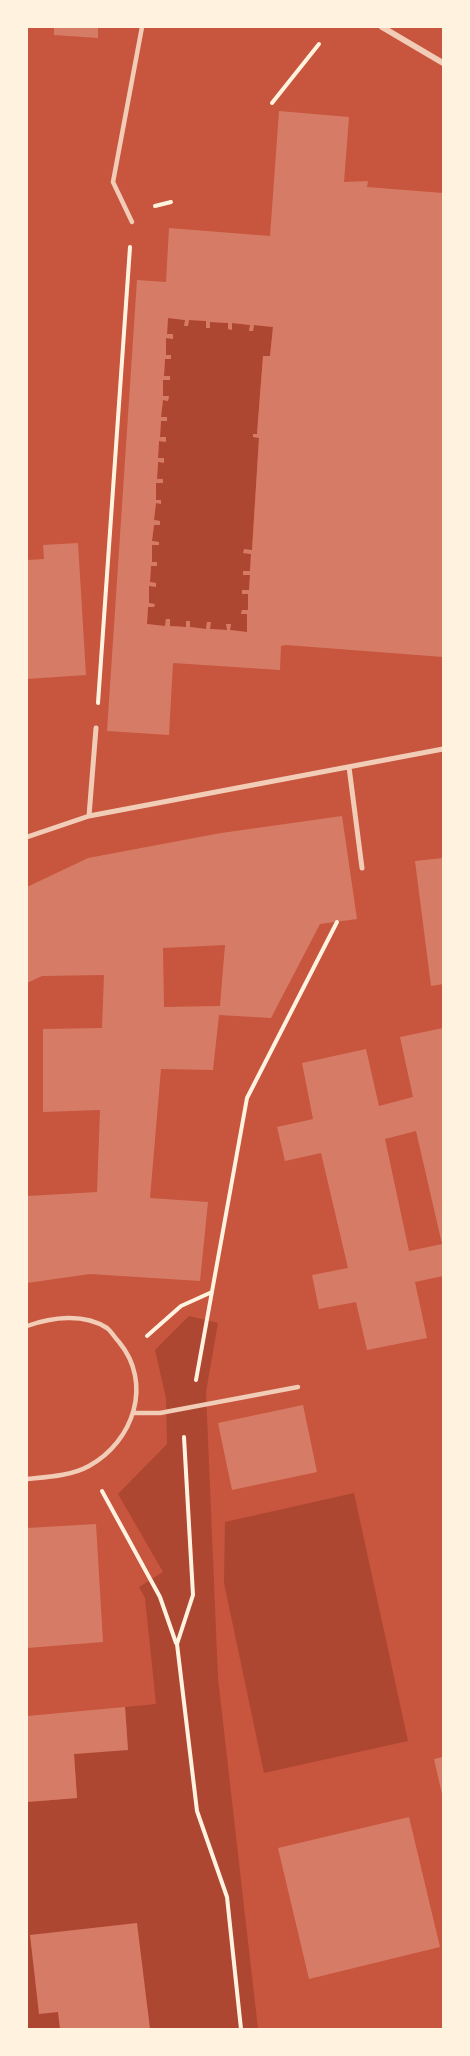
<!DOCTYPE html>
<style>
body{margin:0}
#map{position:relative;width:470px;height:2056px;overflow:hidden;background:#c8553d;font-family:Barlow,sans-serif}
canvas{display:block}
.frame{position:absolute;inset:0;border:28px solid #fff3e0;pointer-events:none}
</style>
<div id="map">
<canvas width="470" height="2056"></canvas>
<div class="frame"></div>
</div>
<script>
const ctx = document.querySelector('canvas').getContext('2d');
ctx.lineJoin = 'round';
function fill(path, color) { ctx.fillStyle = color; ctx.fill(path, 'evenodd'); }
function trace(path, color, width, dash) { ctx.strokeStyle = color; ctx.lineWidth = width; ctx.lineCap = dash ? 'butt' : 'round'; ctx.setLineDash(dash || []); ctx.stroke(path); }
fill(new Path2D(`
 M168,318L185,320V326H188L189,320L206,321V327L209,328L210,322L228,323V329L231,330L232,323L250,325L249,331H253L254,325L273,327L270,356H263L257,434H253L254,437L259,438L252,550H244V553L251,554L250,571H243L244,575H250L249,590H242V594H248V610H242L241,613L247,614V632L230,630L231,624H227V630L210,629V622L207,623L206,629L190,627V621H186V627L170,626V620L166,619L165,626L147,624L148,607H154L155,604L149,603V586H156V583L150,582L151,566L157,565V562H152V545H159V542L152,541L154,525L160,524V521L154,520L156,503H161V500H156V483H163V479H157L158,462H164V458H158L159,441L165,442L160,437L161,421H166L167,418L161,417L163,400L168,401L169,397L163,396V380L170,379V376H164L165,359H171V355H166V338L172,339L173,334H167Z
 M189,1316L218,1323L206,1392L218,1678L258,2029H27V1802L77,1798L74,1754L128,1749L125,1707L156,1704L145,1598L139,1587L163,1572L118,1494L167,1444L166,1398L155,1350Z
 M354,1493L408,1741L264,1773L224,1583L225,1522Z`), '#ae4732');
fill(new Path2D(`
 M54,27H98V38L54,35Z
 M279,111L349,117L344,182L368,181L367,187L443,193V657L286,645L281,646L280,670L173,663L169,735L107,731L137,280L166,282L169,228L270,236ZM168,318L185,320L184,326H188L189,320L206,321V328H210V322L228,323V329L232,330V323L250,325L249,331H253L254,325L273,327L270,356H263L257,434H253V437L259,438L252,550L244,549L243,553L251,554L250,571H243V575H250L249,590H242V594H248V610H242L241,614H247V632L230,630L231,624H226L227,630L210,629L211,622H207L206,629L190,627V621H186V627L170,626V619H166L165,626L147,624L148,607H154L155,604L149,603V586L156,587V583L150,582L151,566H157V562H152V545H159V542L152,541L154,525H160V521L154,520L156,503L161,504V500H156V483H163V479H157L158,462L164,463V458H158L159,441L166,442V437H160L161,421H167V417H161L163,400L168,401L169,396H163V380H170V376H164L165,359H171V355H166V338L173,339V334H167Z
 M78,543L86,675L27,679V560L44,559L43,545Z
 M342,816L357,919L320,924L271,1018L219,1015L213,1070L161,1069L150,1198L208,1202L200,1281L90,1274L27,1283V1196L97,1192L100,1110L43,1112V1029L102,1028L104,975L42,976L27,983V887L88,858L221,833ZM225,945L220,1006L164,1007L163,948Z
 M443,858V984L431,986L415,861Z
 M443,1028V1276L415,1282L427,1338L367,1350L356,1302L319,1309L312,1275L348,1268L321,1153L285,1161L277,1127L313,1119L302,1063L366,1049L379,1106L413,1097L400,1037ZM416,1131L442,1244L409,1251L385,1139Z
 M303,1405L317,1472L232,1490L218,1423Z
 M96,1524L103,1642L27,1648V1528Z
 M125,1707L128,1750L74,1754L77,1798L27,1802V1716Z
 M443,1757V1794H442L434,1759Z
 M409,1817L440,1947L309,1979L278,1848Z
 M137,1923L150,2029H60L58,2012L39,2014L30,1935Z`), '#d67c66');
trace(new Path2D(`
 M272,103L319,44
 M155,206L171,202
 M98,703L130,247
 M147,1336L181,1306L212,1292
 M196,1380L247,1098L337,922
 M184,1437L193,1595L177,1644L197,1811L227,1897L241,2029
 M102,1491L160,1597L176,1643`), '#fff3e0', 4);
trace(new Path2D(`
 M132,222L113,182L142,27
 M27,1326C52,1317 84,1313 107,1328C111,1331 115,1338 119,1342C153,1383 134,1441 89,1466C71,1476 47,1477 27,1479
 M135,1413H160L298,1387`), '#f1ccb7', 4.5);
trace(new Path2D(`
 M349,767L362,868
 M89,816L96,728
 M27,837L89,816L443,749`), '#f1ccb7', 5);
trace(new Path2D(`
 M382,27L443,63`), '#f1ccb7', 6);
</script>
